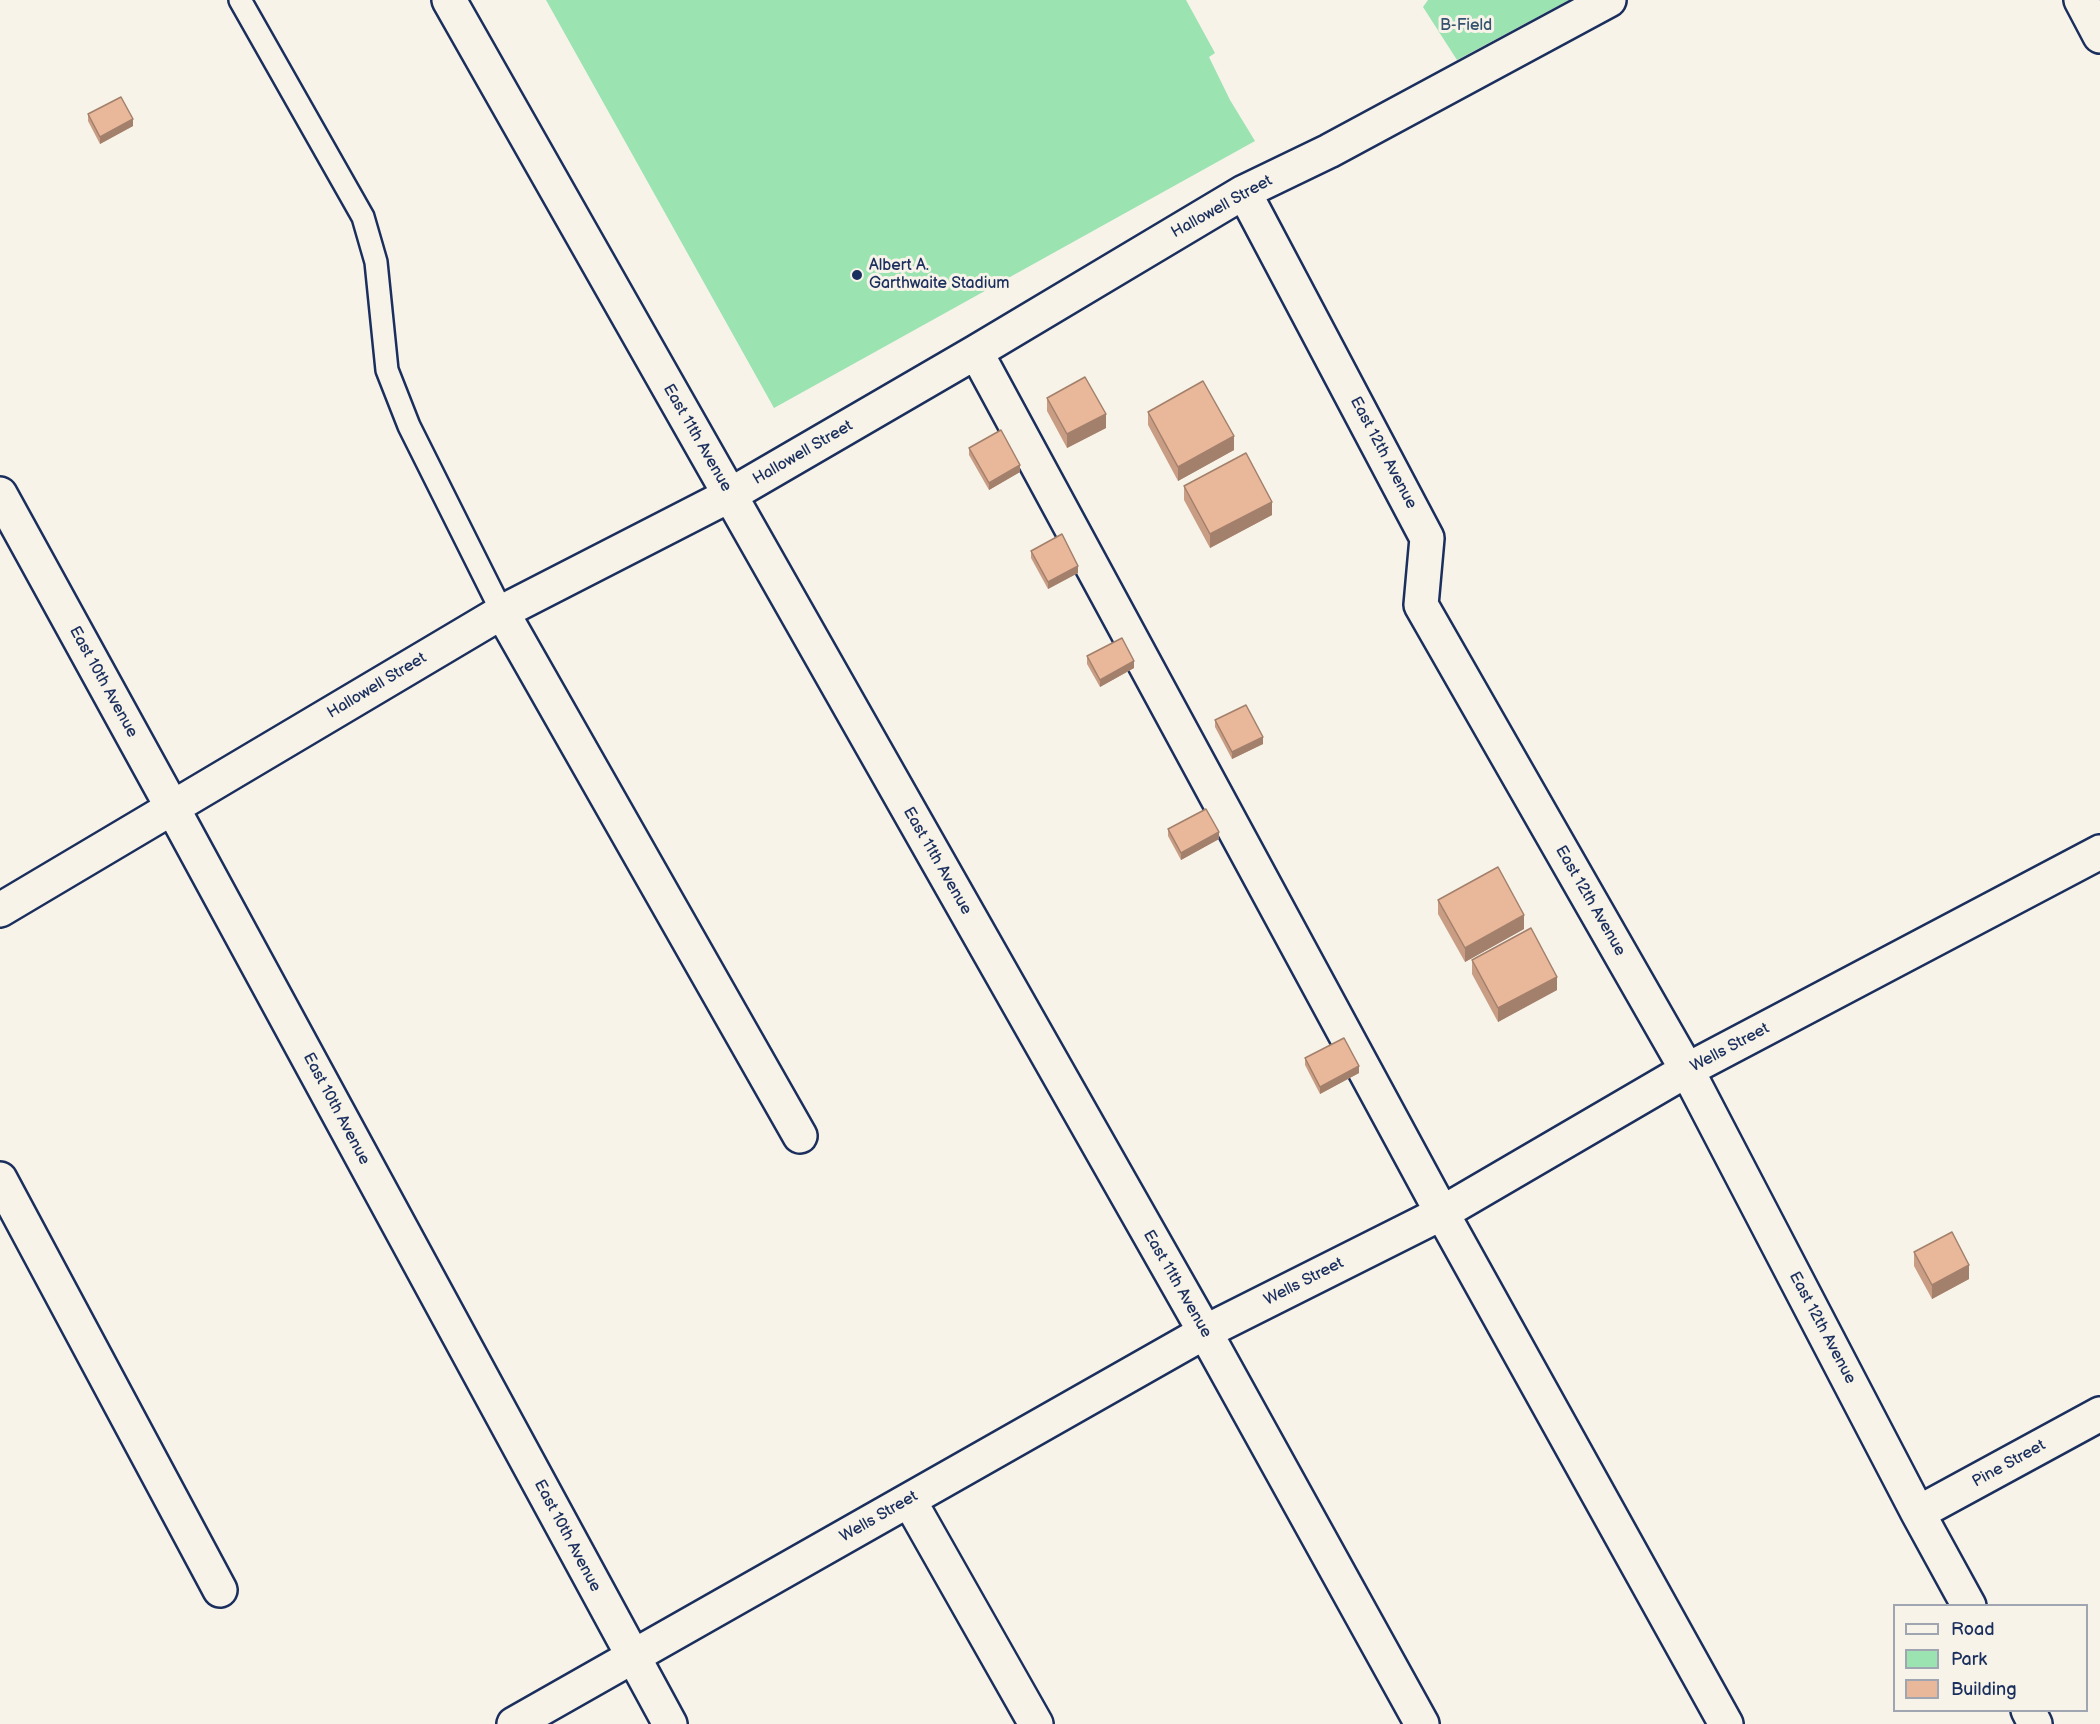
<!DOCTYPE html>
<style>
body{margin:0}
#map{position:relative;width:2100px;height:1724px;overflow:hidden;background:#f7f3e8;font-family:"Balsamiq Sans",sans-serif}
canvas{display:block}
.legend{position:absolute;left:1893px;top:1604px;width:195px;height:108px;box-sizing:border-box;background:#f7f3e8;border:2px solid #9fa5b1;margin:0;padding:8px 10px;list-style:none;font-size:18px;color:#1b2f5e}
.legend li{display:flex;align-items:center;gap:12px;height:30px}
.legend b{width:30px;border:2px solid #9fa5b1}
</style>
<div id="map">
<canvas width="2100" height="1724"></canvas>
<ul class="legend">
<li><b style="height:8px;background:#f7f3e8"></b>Road</li>
<li><b style="height:16px;background:#9be3b1"></b>Park</li>
<li><b style="height:16px;background:#e9b79a"></b>Building</li>
</ul>
</div>
<script>
const ctx = document.querySelector('canvas').getContext('2d');
ctx.lineJoin = 'round';
function fill(path, color) { ctx.fillStyle = color; ctx.fill(path, 'evenodd'); }
function trace(path, color, width, dash) { ctx.strokeStyle = color; ctx.lineWidth = width; ctx.lineCap = dash ? 'butt' : 'round'; ctx.setLineDash(dash || []); ctx.stroke(path); }
function label(font, color, halo, rows, align = 'center') {
  ctx.font = font + ' "Balsamiq Sans",sans-serif'; ctx.lineWidth = 6; ctx.setLineDash([]); ctx.textBaseline = 'middle'; ctx.strokeStyle = halo; ctx.fillStyle = color; for (const [text, x, y, turn = 0] of rows) {
    ctx.save(); ctx.translate(x, y); ctx.rotate((+turn || 0) * Math.PI / 180); ctx.textAlign = isNaN(turn) ? turn : align; if (halo) ctx.strokeText(text, 0, 0); ctx.fillText(text, 0, 0); ctx.restore();
  }
}
fill(new Path2D(`
 M546,0H1186L1215,53L1209,57L1230,100L1255,141L774,408Z
 M1428,0H1569L1457,60L1423,7Z`), '#9be3b1');
const lane = new Path2D(`
 M240,0L363,217L376,262L387,370L409,426L502,612`);
const street = new Path2D(`
 M449,0L1205,1332L1422,1724
 M2081,0L2100,36
 M1244,192L1427,538L1421,605L1687,1070L1918,1513L1969,1606
 M976,352L1442,1213L1726,1724
 M0,494L172,807L670,1724
 M502,612L800,1136
 M0,910L502,612L730,495L976,352L1244,192L1329,151L1609,0
 M0,1179L220,1590
 M909,1500L1036,1724
 M1918,1513L2100,1414
 M2028,1710L2035,1724
 M514,1724L1205,1332L1442,1213L1687,1070L2100,852`);
trace(lane, '#1b2f5e', 26);
trace(street, '#1b2f5e', 38);
trace(lane, '#f7f3e8', 21);
trace(street, '#f7f3e8', 33);
fill(new Path2D(`
 M88,114L133,126L100,144L88,121Z
 M1047,398L1106,428L1067,448L1047,411Z
 M1148,412L1234,450L1178,481L1148,425Z
 M969,448L1020,472L989,490L969,455Z
 M1184,486L1272,515L1210,548L1184,500Z
 M1031,551L1078,573L1048,589L1031,558Z
 M1087,656L1134,668L1100,687L1087,664Z
 M1215,720L1263,744L1232,759L1215,727Z
 M1168,829L1219,839L1181,860L1168,836Z
 M1438,900L1524,929L1465,962L1438,914Z
 M1472,960L1557,990L1498,1022L1472,974Z
 M1305,1058L1359,1073L1320,1094L1305,1065Z
 M1914,1252L1969,1279L1932,1299L1914,1266Z`), '#c89d84');
fill(new Path2D(`
 M133,119V126L100,144V137Z
 M1106,414V428L1067,448V434Z
 M1234,436V450L1178,481V467Z
 M1020,465V472L989,490V483Z
 M1272,502V515L1210,548V534Z
 M1078,566V573L1048,589V582Z
 M1134,661V668L1100,687V680Z
 M1263,737V744L1232,759V752Z
 M1219,832V839L1181,860V853Z
 M1524,915V929L1465,962V948Z
 M1557,977V990L1498,1022V1008Z
 M1359,1066V1073L1320,1094V1087Z
 M1969,1265V1279L1932,1299V1285Z`), '#a3806c');
const building = new Path2D(`
 M121,97L133,119L100,137L88,114Z
 M1085,377L1106,414L1067,434L1047,398Z
 M1203,381L1234,436L1178,467L1148,412Z
 M1001,430L1020,465L989,483L969,448Z
 M1246,453L1272,502L1210,534L1184,486Z
 M1062,534L1078,566L1048,582L1031,551Z
 M1122,638L1134,661L1100,680L1087,656Z
 M1246,705L1263,737L1232,752L1215,720Z
 M1206,809L1219,832L1181,853L1168,829Z
 M1498,867L1524,915L1465,948L1438,900Z
 M1531,928L1557,977L1498,1008L1472,960Z
 M1344,1038L1359,1066L1320,1087L1305,1058Z
 M1952,1232L1969,1265L1932,1285L1914,1252Z`);
fill(building, '#e9b79a');
trace(building, '#a3806c', 1.5);
for (const [x, y, r, color] of [
 [857,275,6,"#1b2f5e"]
]) { const dot = new Path2D(); dot.arc(x, y, r, 0, 2 * Math.PI); ctx.fillStyle = color; ctx.fill(dot); trace(dot, '#f7f3e8', 2); }
label('16px', '#35536f', '#f7f3e8', [
 ["B-Field",1466,26]
]);
label('16px', '#1b2f5e', '#f7f3e8', [
 ["Hallowell Street",1222,207,-29],
 ["East 11th Avenue",697,438,60],
 ["Hallowell Street",803,453,-30],
 ["East 12th Avenue",1383,453,62],
 ["East 10th Avenue",103,682,61],
 ["Hallowell Street",377,686,-31],
 ["East 11th Avenue",937,861,60],
 ["East 12th Avenue",1590,901,60],
 ["Wells Street",1730,1048,-28],
 ["East 10th Avenue",336,1109,62],
 ["Wells Street",1304,1282,-27],
 ["East 11th Avenue",1177,1284,60],
 ["East 12th Avenue",1822,1328,62],
 ["Pine Street",2009,1464,-29],
 ["Wells Street",879,1517,-30],
 ["East 10th Avenue",567,1536,62]
]);
label('16px', '#1b2f5e', '#f7f3e8', [
 ["Albert A.",869,266],
 ["Garthwaite Stadium",869,284]
], 'left');
</script>
